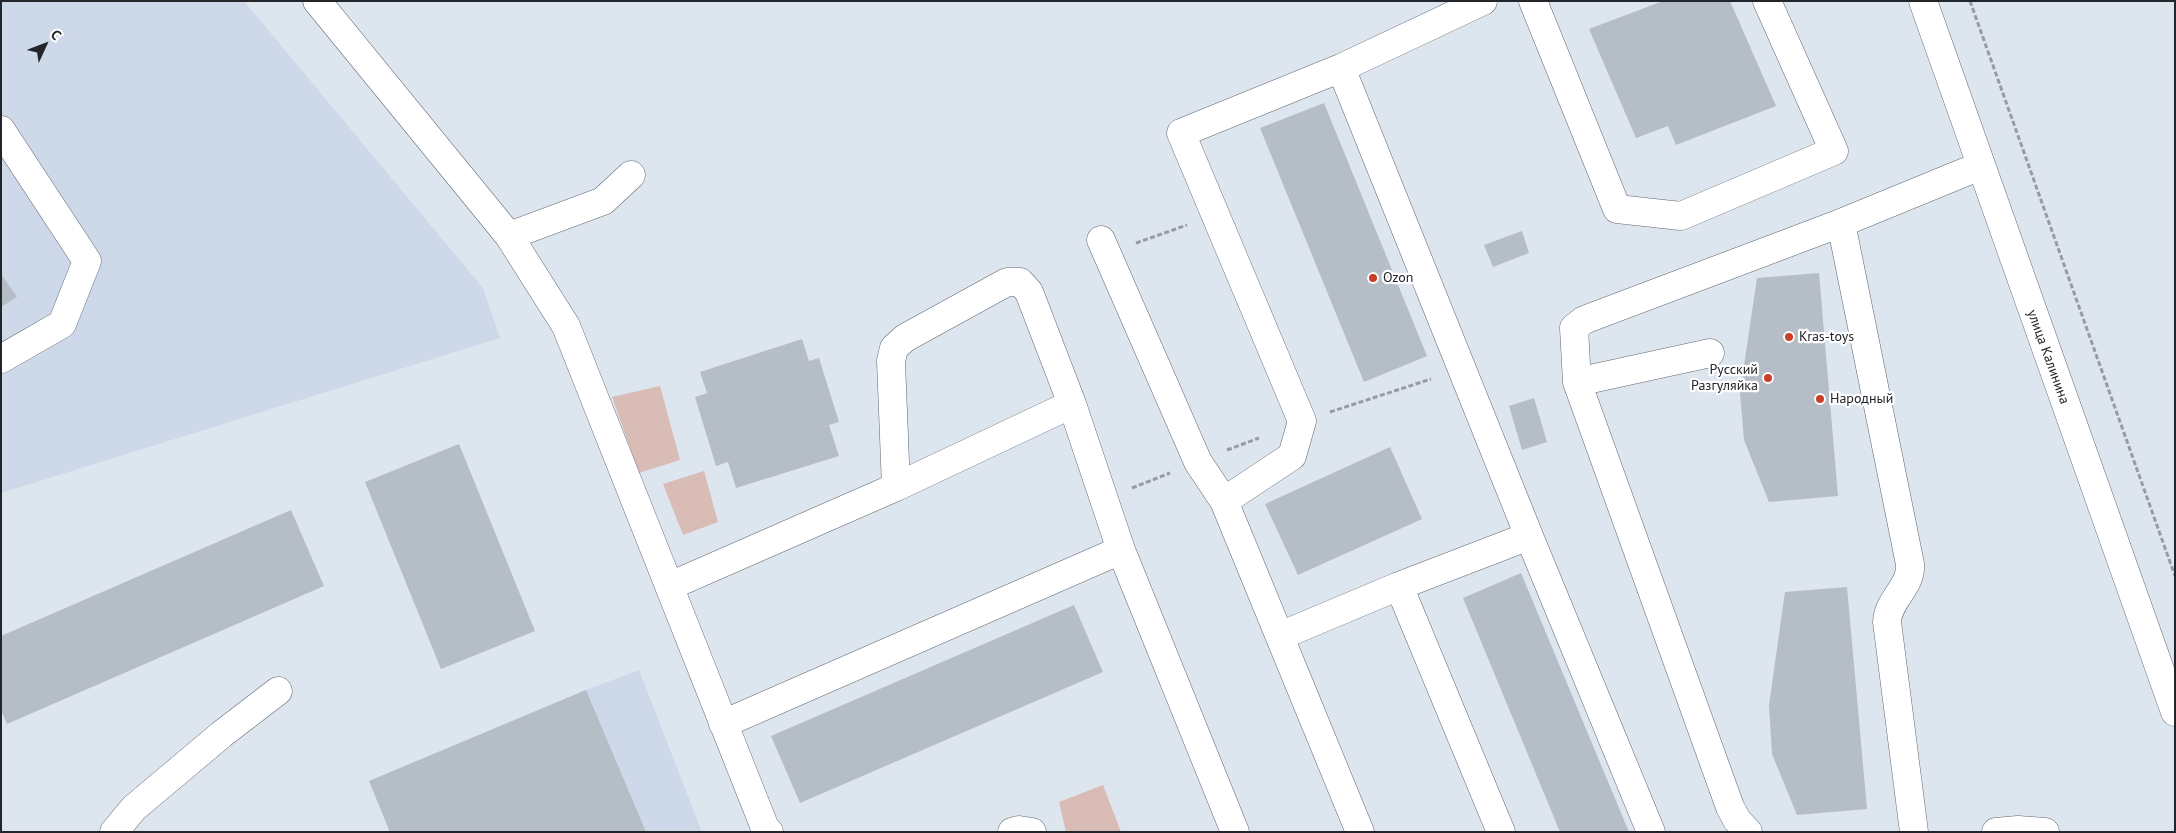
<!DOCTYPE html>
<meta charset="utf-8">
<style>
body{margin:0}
#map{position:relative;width:2176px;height:833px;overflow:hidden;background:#dde5ef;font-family:"PT Sans",sans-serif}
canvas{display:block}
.frame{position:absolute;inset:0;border:2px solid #222529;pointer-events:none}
.north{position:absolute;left:20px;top:20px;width:50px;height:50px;-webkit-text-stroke:4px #fff;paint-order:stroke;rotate:47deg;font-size:14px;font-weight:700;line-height:20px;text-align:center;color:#222529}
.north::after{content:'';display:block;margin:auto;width:18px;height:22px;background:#222529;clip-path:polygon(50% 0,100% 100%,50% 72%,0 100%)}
</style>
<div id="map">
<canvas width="2176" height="833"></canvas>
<div class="frame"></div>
<div class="north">С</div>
</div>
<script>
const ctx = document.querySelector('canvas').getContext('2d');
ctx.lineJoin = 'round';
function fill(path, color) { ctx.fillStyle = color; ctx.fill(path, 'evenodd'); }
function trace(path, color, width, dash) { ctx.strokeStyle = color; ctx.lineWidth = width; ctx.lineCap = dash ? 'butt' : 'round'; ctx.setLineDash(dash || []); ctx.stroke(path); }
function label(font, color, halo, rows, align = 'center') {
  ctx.font = font + ' "PT Sans",sans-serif'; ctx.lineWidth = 4.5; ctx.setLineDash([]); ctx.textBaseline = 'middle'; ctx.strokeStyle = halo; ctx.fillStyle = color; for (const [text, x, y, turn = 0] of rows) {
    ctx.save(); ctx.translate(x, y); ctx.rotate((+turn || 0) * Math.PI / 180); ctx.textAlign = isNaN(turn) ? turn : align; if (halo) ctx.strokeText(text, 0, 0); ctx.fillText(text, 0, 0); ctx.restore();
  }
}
fill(new Path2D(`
 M1,1H244L483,288L500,338L1,493Z
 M639,670L702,832H390L369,781L586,690Z`), '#cdd9e8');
fill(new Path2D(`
 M660,386L680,460L639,473L612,397Z
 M704,471L718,522L683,535L663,484Z
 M1103,785L1121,832H1066L1059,802Z`), '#d9bcb5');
fill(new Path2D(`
 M1663,1H1730L1776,106L1676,145L1668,126L1636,138L1589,29Z
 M1324,103L1427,356L1364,382L1260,128Z
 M1522,231L1529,253L1493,267L1484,245Z
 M1819,273L1838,496L1769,502L1744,440L1740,392L1757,278Z
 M1,274L17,297L1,307Z
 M802,339L809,361L819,358L839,422L829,425L839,456L736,488L728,462L716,466L695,397L707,393L700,372Z
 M1534,398L1547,442L1522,450L1509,406Z
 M459,444L535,631L441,669L365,482Z
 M1390,447L1422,519L1298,575L1265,504Z
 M291,510L324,586L7,724L1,710V636Z
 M1521,573L1629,832H1560L1463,598Z
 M1847,587L1867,809L1797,815L1772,754L1769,705L1785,592Z
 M1074,605L1103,672L800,803L771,736Z
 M586,690L646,832H390L369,781Z`), '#b5bdc7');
const minor = new Path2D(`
 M317,1L509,236L566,326L765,828L769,832
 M1533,1L1617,209L1681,216L1834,151L1767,1
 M1,130L87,261L62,324L1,359
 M1841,223L1910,564C1912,587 1888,599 1887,622L1914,832
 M509,236L603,201L631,175
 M1101,240L1198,462L1224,501
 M1577,382L1710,353
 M896,487L891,361L894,348L905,338L1007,282H1020L1029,292L1072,404L1121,550
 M1529,536L1651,832
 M670,586L896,487L1072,404
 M1399,586L1501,832
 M1280,636L1399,586L1529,536L1341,68
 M723,724L1121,550L1235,832
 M114,832L134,808L222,734L278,691
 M1012,832L1019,830L1032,832
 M1360,832L1224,501L1292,456L1302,421L1181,133L1341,68L1483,1
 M1748,832L1737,820L1730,807L1577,382L1574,328L1584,320L1841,223L1980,166
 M1996,832L2018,830L2045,832`);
const major = new Path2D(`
 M1923,1L2175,712`);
trace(minor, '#616870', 29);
trace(major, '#616870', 29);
trace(new Path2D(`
 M1970,1L2175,576
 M1136,243L1187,225
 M1330,412L1431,379
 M1227,450L1259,438
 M1132,488L1170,473`), '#969ca4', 3, [5, 2.5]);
trace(minor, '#fff', 28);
trace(major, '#fff', 28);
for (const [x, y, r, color] of [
 [1373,278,5,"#ca3f28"],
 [1789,337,5,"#ca3f28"],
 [1768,378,5,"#ca3f28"],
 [1820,399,5,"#ca3f28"]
]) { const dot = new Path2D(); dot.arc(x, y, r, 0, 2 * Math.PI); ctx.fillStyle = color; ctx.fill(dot); trace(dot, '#fff', 2); }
label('14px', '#222529', '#fff', [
 ["Ozon",1383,278],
 ["Kras-toys",1799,337],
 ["Русский",1758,370,"right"],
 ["Разгуляйка",1758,386,"right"],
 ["Народный",1830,399]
], 'left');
label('14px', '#222529', '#fff', [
 ["улица Калинина",2048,357,70]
]);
</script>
